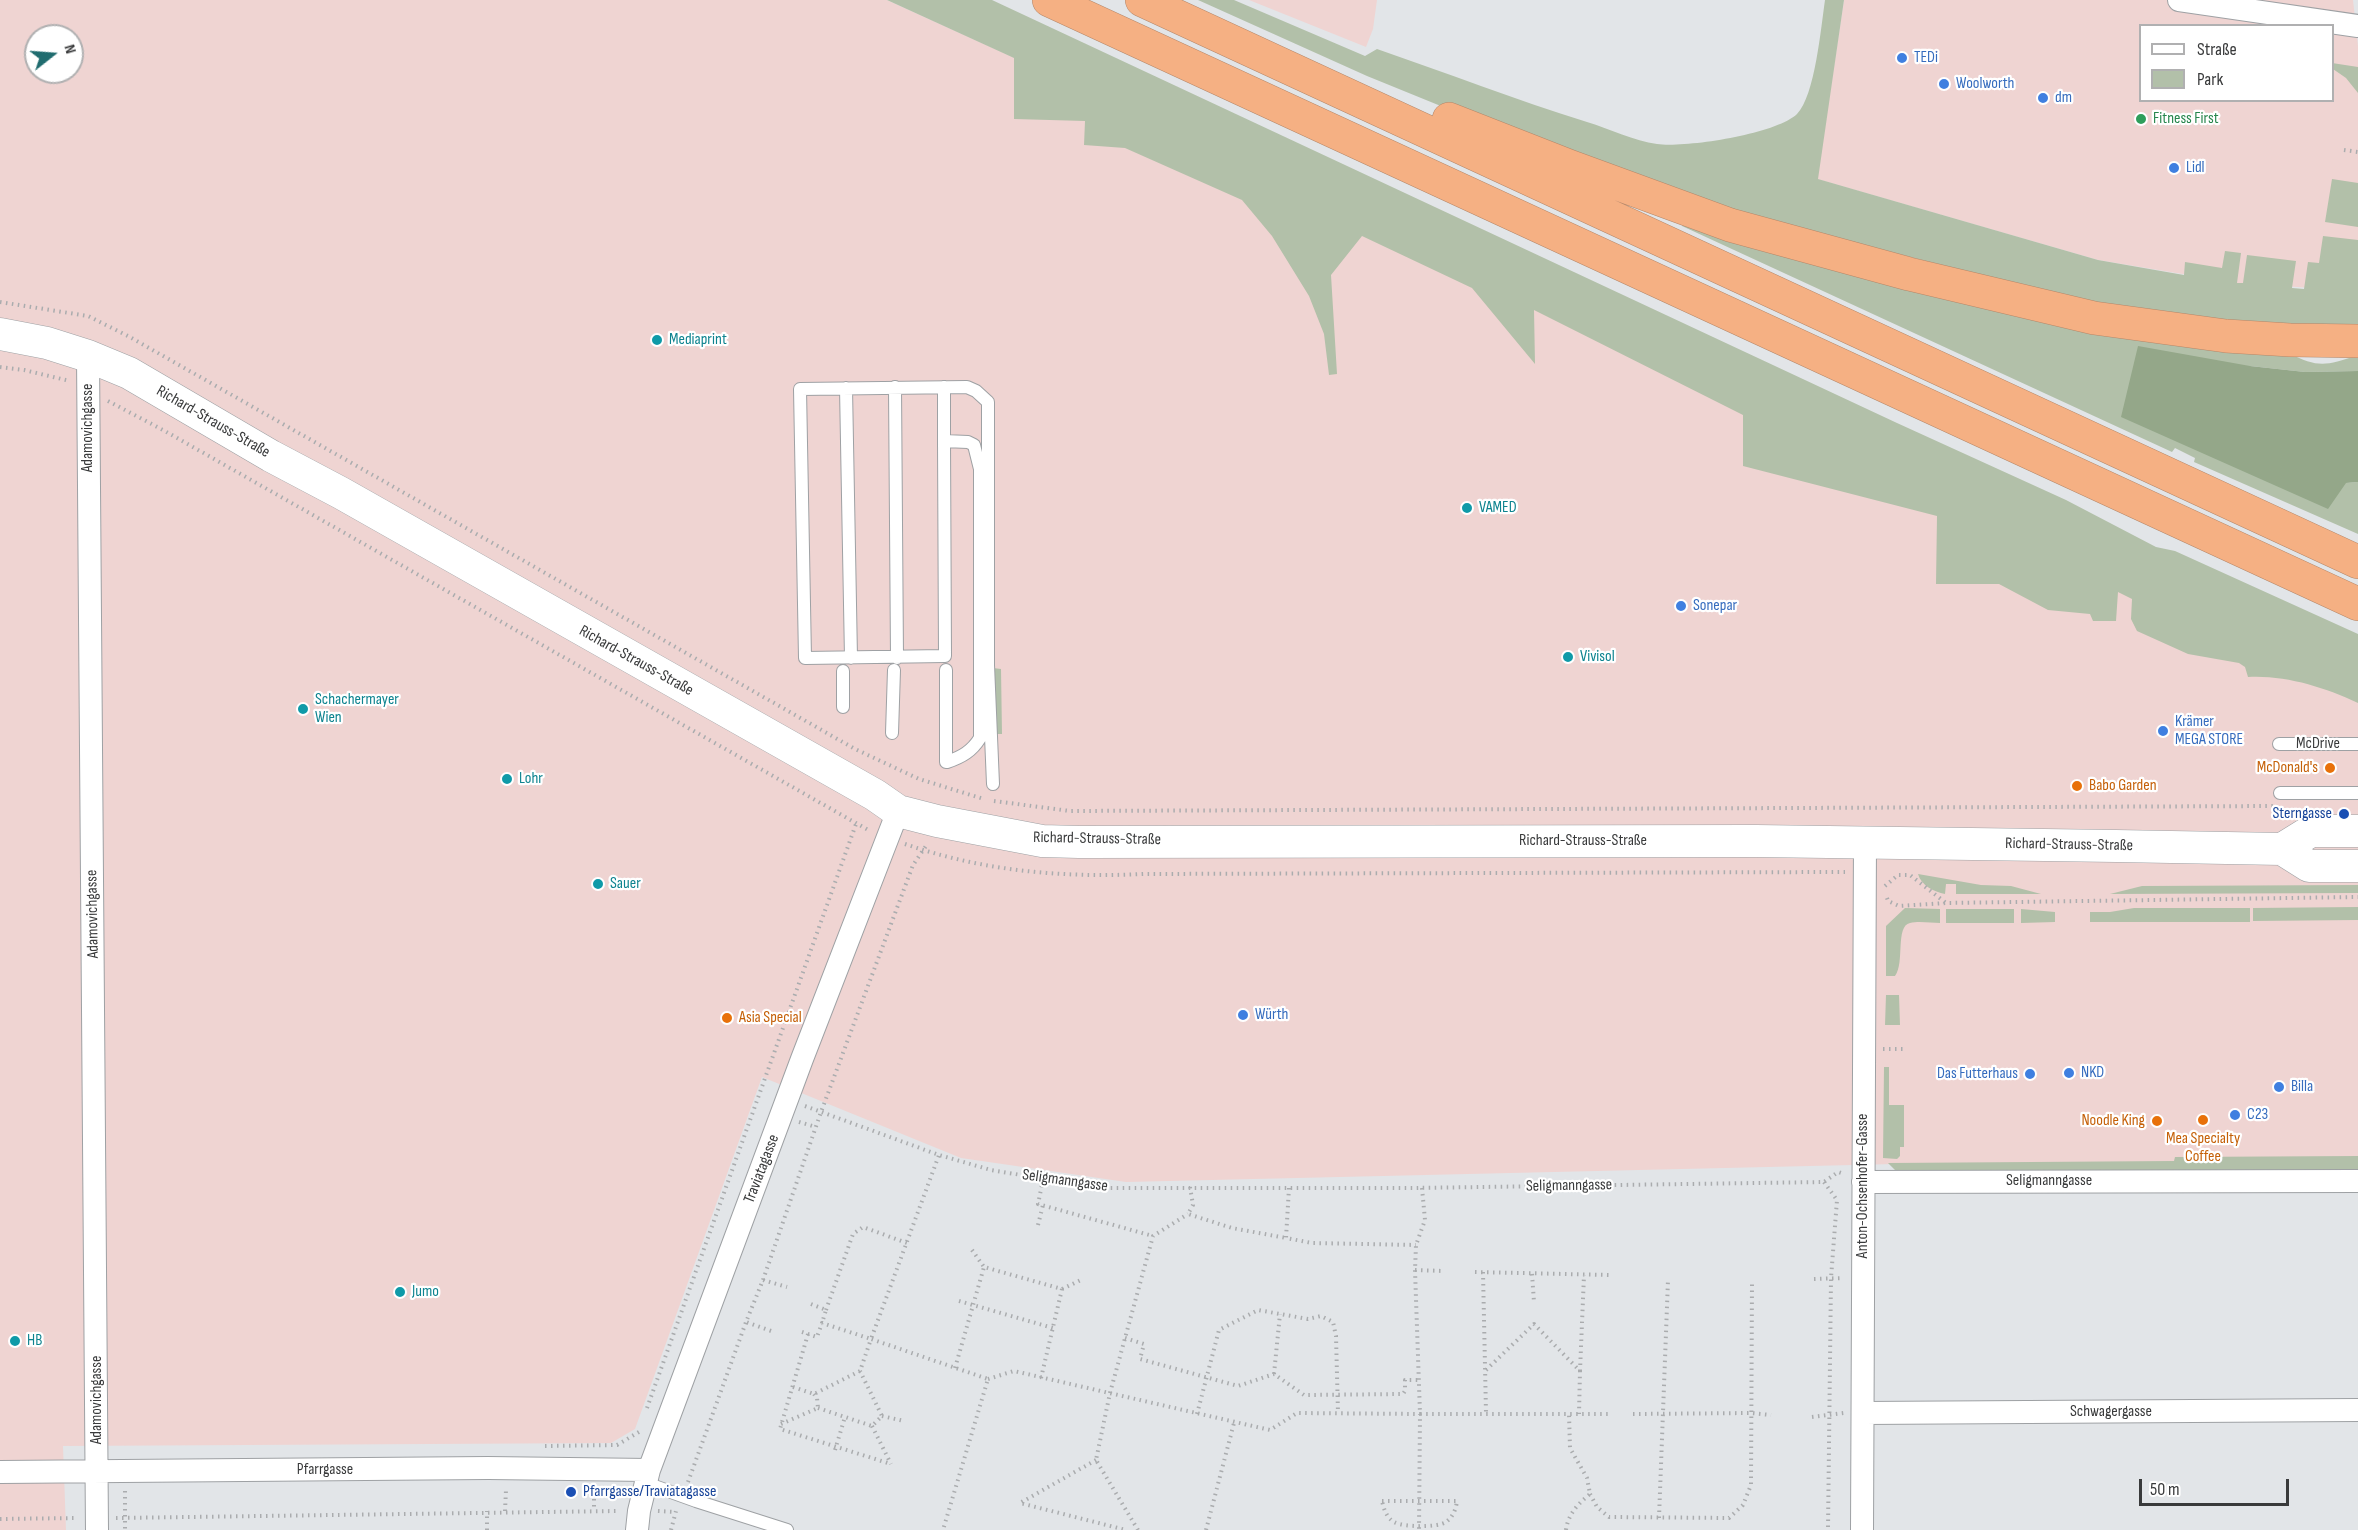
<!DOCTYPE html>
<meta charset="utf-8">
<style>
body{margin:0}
#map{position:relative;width:2358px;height:1530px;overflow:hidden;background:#e2e5e8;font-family:"Sofia Sans Condensed",sans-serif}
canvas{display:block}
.legend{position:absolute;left:2139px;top:24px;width:195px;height:78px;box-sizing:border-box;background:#fff;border:2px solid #b0b0b1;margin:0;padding:8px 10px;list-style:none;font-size:18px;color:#393a3b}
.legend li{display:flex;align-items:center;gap:12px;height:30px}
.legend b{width:30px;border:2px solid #b0b0b1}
.north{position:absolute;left:24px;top:24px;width:60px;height:60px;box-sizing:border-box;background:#fff;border:2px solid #b0b0b1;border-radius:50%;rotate:73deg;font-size:16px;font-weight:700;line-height:24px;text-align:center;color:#393a3b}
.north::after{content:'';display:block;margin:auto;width:21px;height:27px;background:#206c6f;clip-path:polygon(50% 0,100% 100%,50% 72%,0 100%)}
.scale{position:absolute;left:2139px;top:1479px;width:150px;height:27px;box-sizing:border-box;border:3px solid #393a3b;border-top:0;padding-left:8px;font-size:18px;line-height:21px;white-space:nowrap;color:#393a3b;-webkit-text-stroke:4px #fff;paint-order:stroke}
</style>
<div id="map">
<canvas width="2358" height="1530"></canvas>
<ul class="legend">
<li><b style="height:8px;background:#fff"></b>Straße</li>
<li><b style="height:16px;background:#b2c0a9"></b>Park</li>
</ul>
<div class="north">N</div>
<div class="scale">50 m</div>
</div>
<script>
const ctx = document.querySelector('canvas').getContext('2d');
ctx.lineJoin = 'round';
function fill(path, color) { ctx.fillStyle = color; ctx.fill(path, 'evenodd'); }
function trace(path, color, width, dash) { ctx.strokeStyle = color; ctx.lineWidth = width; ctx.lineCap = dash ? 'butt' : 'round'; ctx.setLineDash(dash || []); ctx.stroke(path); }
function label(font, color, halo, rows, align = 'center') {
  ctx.font = font + ' "Sofia Sans Condensed",sans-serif'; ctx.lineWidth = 4.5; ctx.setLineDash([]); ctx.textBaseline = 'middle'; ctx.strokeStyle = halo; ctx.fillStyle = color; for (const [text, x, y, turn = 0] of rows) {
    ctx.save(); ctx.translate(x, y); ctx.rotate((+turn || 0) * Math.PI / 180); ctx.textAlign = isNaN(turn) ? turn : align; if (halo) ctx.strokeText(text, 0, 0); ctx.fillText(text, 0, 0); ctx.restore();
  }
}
fill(new Path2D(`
 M0,0H887L1026,63L2358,694V1168L1896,1164L1126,1182L961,1158L762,1077L635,1429L611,1443L63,1446L66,1530H0ZM36,36H72V72H36Z
 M1249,0H1377L1373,29L1366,47Z
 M1844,0H2353L2358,46V291L2237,283L2098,260L1817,179ZM2140,26H2332V100H2140Z`), '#efd4d2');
fill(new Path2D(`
 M887,0H992L1897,423L2066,500L2156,547L2175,551L2358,634V703C2324,687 2285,675 2248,677L2245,667L2239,663L2188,654L2137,631L2131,619L2132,599L2118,592L2116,621H2093L2090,614L2048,610L1999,584H1936L1937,516L1743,466V415L1534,310L1535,364L1472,288L1362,236L1331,275L1337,374L1329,375L1324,334L1309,296L1272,236L1242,200L1125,148L1084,145L1085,121L1014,119V58Z
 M1198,0H1234L1365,56L1377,49C1447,73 1516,100 1587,122C1610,129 1634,141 1657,144C1686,148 1776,134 1797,114C1815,96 1821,27 1825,0H1844L1818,179L2098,260L2184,275L2185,262L2222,268L2225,251L2241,253L2237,283H2243L2247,255L2296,261L2292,288L2304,289L2308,262L2319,263L2323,236L2358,240V330H2315L2099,305L1740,214L1512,135L1367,76Z
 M2332,63L2358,67V93L2346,78L2333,69Z
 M2332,179L2358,183V227L2325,222Z
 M1684,223L2288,353C2319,368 2325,366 2358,355V371L2305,372L2250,366L2346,483L2358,482V534L2194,462L2195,458L2175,448L2172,452L1682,226Z
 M993,668L1001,669L1002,734H994Z
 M1918,874L1981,885L2011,886L2041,894H1956V884H1946L1945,894C1934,892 1921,885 1918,874Z
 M2358,885V893L2110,894L2142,886Z
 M2358,907V920L2253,921V908Z
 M1905,908L1940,909V923C1931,923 1919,921 1910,923C1895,926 1905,963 1895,976H1886V926Z
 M2134,908H2250V922H2090V912H2110Z
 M1946,909H2014V923H1946Z
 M2021,909L2055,912V922L2021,923Z
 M1886,995H1899L1900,1025H1885Z
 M1884,1067H1889V1105H1904V1147H1900V1156L1897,1159L1883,1158Z
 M2358,1156V1170L1898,1173L1888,1163L2174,1161L2175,1157Z`), '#b2c0a9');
fill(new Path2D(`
 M2138,346L2250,366L2305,372L2358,371V482L2346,483L2328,509L2121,417Z`), '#94a789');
const service = new Path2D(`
 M895,387L897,658
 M944,387V441
 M846,388L851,658
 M843,671V707
 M892,733L894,670
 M2279,744H2358
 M946,762V670
 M947,762C962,757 972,751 980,738V469L974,445L968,442L944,441L945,656L805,658L800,389L967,387L976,391L988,402V665L993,784
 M2280,793H2358
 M646,1483L696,1501L787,1530`);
const minor = new Path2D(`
 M2179,0L2358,26
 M88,356L97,1530
 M1863,1182L2358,1181
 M1863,1413L2358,1410
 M0,1472L488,1468L649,1470
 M637,1530L639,1511L649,1470L802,1059L898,811
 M1862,1530L1865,841`);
const secondary = new Path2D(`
 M0,334L47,343L88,356L129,373L271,456L341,493L875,795L898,811L937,821L1042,841L1079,842L1756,841L2116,846L2282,849L2309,866H2358
 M2282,849L2311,831H2358`);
const motorway = new Path2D(`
 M1049,0L2358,604
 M1142,0L2358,562
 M1449,119L1569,166L1730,225L1909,274L2094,318L2226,336L2290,340L2358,341`);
trace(service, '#9ea1a4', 14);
trace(minor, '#9ea1a4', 24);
trace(secondary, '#9ea1a4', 33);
trace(motorway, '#b3876a', 34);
trace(new Path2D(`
 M2344,150L2358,152
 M0,302L88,316L128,336L855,749L919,779L984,799
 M0,367L24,370L70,381
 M108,401L163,430L870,831
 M994,801L1070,811L2273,806
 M905,844C983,871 1062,878 1144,874L1845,872
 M1885,886L1898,875H1910L1946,903
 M1887,898L1888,901L1899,906L1946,903L2358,897
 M1883,1049H1903
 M805,1106L939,1155L991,1170L1099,1188H1413L1824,1182L1838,1172L1844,1174
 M799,1122L816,1127
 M1043,1180L1038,1204L1153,1236
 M1824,1182L1837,1200L1831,1278L1828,1530
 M1190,1187L1193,1205L1188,1214L1232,1228L1286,1238
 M1289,1188L1286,1238L1312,1243L1416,1245
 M1422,1188L1425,1220L1416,1245L1415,1270L1420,1414H1608
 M1038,1225L1043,1205
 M972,1250L984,1267
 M1415,1270L1444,1271
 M1475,1272L1610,1275
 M1483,1272L1486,1413
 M1532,1274L1534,1302
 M1814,1279L1844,1278
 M763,1280L821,1112L913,865L928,843
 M1062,1289L1083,1279
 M959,1301L1053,1328
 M811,1304L826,1310L822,1323
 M826,1310L853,1234L863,1227L907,1243
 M771,1331L746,1322L763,1280L787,1287
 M802,1332L817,1337L822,1323L871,1339L939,1155
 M808,1334L780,1429L891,1464
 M1125,1338L1144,1344L1140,1359L1238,1386L1274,1374L1304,1395L1403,1394L1405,1391V1380H1418
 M955,1368L984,1267L1062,1289L1041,1378
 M1486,1370L1534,1324L1580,1371L1579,1414
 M1580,1371L1584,1275
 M1274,1374L1280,1314
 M988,1379L1014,1371L1270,1430L1297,1413L1420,1414L1419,1530
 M793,1387L814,1394L860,1371L871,1339L988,1379L943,1530
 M647,1408L856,824
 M818,1408L872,1426L882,1416L860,1371
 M1197,1414L1219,1330L1258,1310L1308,1319L1321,1316L1333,1322L1336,1336L1338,1413
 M1633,1414L1751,1413L1771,1415
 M882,1416L904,1421
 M1812,1417L1844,1413
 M781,1424L818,1408L817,1398L814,1394
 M872,1426L891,1464
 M545,1446L617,1445L639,1432L640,1429
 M835,1450L845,1417
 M1096,1460L1020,1503L1126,1530
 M688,1482L746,1322
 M592,1489H594V1511
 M125,1491V1530
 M1590,1494L1597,1507L1609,1517L1729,1518L1743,1505L1751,1485L1752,1281
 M1382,1501H1457C1456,1509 1453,1517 1446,1522C1437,1528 1402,1527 1394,1522C1386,1517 1384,1509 1382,1501Z
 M505,1511L506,1490
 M658,1511L675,1512
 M116,1518L618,1511
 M1659,1518L1668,1280
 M0,1519L78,1518
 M487,1530V1511
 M671,1530L676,1511
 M1138,1530L1096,1460L1110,1393L1153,1236L1188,1214
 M1206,1530L1234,1423
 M1566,1530C1568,1514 1578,1504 1590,1494L1587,1478L1570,1448L1569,1414`), '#aaacae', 4, [1.5, 4.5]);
trace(service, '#fff', 12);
trace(minor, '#fff', 22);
trace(secondary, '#fff', 32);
trace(motorway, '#f5b083', 33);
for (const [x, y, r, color] of [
 [1902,58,6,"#3f7fe0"],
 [1944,84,6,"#3f7fe0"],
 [2043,98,6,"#3f7fe0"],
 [2141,119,6,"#2e9e5b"],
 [2174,168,6,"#3f7fe0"],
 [657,340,6,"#0f9aa8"],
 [1467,508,6,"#0f9aa8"],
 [1681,606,6,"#3f7fe0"],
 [1568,657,6,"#0f9aa8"],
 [303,709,6,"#0f9aa8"],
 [2163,731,6,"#3f7fe0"],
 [2330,768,6,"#e8710a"],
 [507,779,6,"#0f9aa8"],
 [2077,786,6,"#e8710a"],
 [2344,814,6,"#1a4fb4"],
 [598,884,6,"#0f9aa8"],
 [1243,1015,6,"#3f7fe0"],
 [727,1018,6,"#e8710a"],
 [2069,1073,6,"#3f7fe0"],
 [2030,1074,6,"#3f7fe0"],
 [2279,1087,6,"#3f7fe0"],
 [2235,1115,6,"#3f7fe0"],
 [2203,1120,6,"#e8710a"],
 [2157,1121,6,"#e8710a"],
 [400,1292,6,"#0f9aa8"],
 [15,1341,6,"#0f9aa8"],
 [571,1492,6,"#1a4fb4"]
]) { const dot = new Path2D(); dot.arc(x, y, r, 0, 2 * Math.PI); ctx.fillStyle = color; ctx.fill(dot); trace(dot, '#fff', 2); }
label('16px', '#366cbe', '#fff', [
 ["TEDi",1914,58],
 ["Woolworth",1956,84],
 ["dm",2055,98],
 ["Lidl",2186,168],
 ["Sonepar",1693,606],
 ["Krämer",2175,722],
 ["MEGA STORE",2175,740],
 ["Würth",1255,1015],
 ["NKD",2081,1073],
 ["Das Futterhaus",2018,1074,"right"],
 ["Billa",2291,1087],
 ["C23",2247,1115]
], 'left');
label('16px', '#27864d', '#fff', [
 ["Fitness First",2153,119]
], 'left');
label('16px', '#0d838f', '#fff', [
 ["Mediaprint",669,340],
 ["VAMED",1479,508],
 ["Vivisol",1580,657],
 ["Schachermayer",315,700],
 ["Wien",315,718],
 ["Lohr",519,779],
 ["Sauer",610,884],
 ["Jumo",412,1292],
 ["HB",27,1341]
], 'left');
label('16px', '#393a3b', '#fff', [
 ["Richard-Strauss-Straße",213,422,30],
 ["Adamovichgasse",88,428,-90],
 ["Richard-Strauss-Straße",636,661,29],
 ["McDrive",2318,744],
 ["Richard-Strauss-Straße",1097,839,1],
 ["Richard-Strauss-Straße",1583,841],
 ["Richard-Strauss-Straße",2069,845,1],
 ["Adamovichgasse",93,914,-91],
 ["Traviatagasse",762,1169,-69],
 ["Seligmanngasse",1065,1181,8],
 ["Seligmanngasse",2049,1181],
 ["Seligmanngasse",1569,1186,-1],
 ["Anton-Ochsenhofer-Gasse",1863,1186,-90],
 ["Adamovichgasse",97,1400,-90],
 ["Schwagergasse",2111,1412],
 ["Pfarrgasse",325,1470]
]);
label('16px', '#c56008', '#fff', [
 ["McDonald's",2318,768],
 ["Babo Garden",2089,786,"left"],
 ["Asia Special",739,1018,"left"],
 ["Noodle King",2145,1121],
 ["Mea Specialty",2203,1139,"center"],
 ["Coffee",2203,1157,"center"]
], 'right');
label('16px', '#164399', '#fff', [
 ["Sterngasse",2332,814],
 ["Pfarrgasse/Traviatagasse",583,1492,"left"]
], 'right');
</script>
